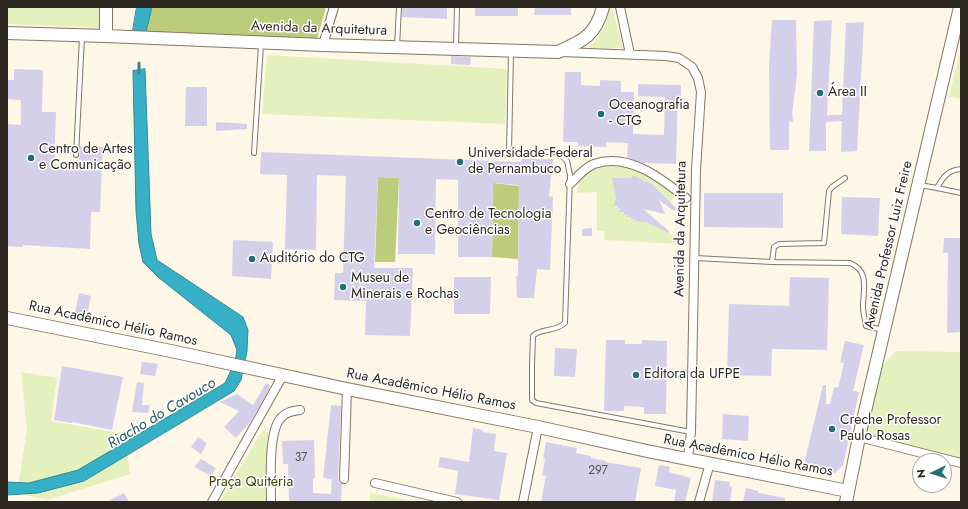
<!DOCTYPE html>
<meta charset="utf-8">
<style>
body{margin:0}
#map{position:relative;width:968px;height:509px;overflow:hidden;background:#fef6e7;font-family:Jost,sans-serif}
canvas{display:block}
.frame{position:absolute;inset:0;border:8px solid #2e2920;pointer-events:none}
.north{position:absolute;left:912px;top:453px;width:40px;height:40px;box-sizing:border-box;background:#fff;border:1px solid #aba9a6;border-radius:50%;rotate:266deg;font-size:11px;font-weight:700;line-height:16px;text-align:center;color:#2e2920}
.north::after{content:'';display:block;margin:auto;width:14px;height:18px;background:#246f74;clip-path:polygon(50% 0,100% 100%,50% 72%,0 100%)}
</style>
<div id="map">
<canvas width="968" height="509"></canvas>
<div class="frame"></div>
<div class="north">N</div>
</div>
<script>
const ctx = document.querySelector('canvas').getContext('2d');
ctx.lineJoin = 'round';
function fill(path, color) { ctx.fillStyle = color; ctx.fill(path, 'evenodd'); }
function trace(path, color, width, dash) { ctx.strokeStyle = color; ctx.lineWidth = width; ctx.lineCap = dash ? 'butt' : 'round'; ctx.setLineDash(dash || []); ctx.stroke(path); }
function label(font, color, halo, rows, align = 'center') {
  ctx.font = font + ' Jost,sans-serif'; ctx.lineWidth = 3; ctx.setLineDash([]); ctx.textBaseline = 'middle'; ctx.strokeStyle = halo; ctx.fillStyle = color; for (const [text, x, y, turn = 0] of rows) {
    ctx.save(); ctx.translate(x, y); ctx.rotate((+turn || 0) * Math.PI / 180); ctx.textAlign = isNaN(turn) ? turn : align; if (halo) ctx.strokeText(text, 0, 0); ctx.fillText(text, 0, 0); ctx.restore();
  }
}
fill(new Path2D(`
 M7,7H102V28L7,24Z
 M608,7H611L613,11L623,48H588L600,34L606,24Z
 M961,47V99L949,97Z
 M267,55L507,69L505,124L262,114Z
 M617,164L643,171L677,193L670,202L653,185L633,175L616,208H620L621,206L624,208L620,212L624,211L623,215L627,214L628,212L627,217L637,218L635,221H638L640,219L639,222H642L643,220L657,228L666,229L680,244L604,240L605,231H597V192L576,193L581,176L596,166Z
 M896,351L961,352V461L859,437L874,375Z
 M21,372L57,378L51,421L113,432H125L130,474L47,500L17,493L27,430Z
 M263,430L271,434L268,502H219Z
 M370,493L418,502H370Z`), '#e4f1bf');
fill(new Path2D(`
 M152,7H326L317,39L146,32Z
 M378,177L399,178L395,262H375Z
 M493,183L519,186L518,259L492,257Z`), '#bbcd7b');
const water = new Path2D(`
 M137,7H152L146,32H136L133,30Z
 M145,69L151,234L157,260L243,317L248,330L247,351L241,380L234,391L84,481L38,493L7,495V482L29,483L78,470L225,383L235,362L237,350L231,335L158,277L143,262L139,244L136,211L133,71Z`);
fill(water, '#35b0c6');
trace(water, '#338894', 1);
trace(new Path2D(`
 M139,73V63`), '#338894', 3);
fill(new Path2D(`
 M402,7H447V19L402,17Z
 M475,7H518V16H475Z
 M535,7H571V15H534Z
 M772,20H796L797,75L792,114L793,122H789V150H770L769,65Z
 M832,20L827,115H842L846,23L864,22L857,151L841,152L842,121L826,122V151H809L814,21Z
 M451,56L471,57L470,65L451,64Z
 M14,69L43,70L42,112H56L54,165L79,166L80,146L103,147L100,212H91L90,249L23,245V247L7,246V124L21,125V100L7,99V80H14Z
 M565,72H581V85L600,86V80L621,81V92H634L633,134L664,135L665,97L638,96V84L681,85V96H678L676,164L642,163L627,158L628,143L606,142V147L578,146V142H563Z
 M186,87H207V126H185Z
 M216,122L247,124V129L216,131Z
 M261,152L521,162L522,159H553L549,196L553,197L550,270L537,269L534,298H517L516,276H518L519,185L493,183L492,257H458V180L436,179L435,254H398L399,178L378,177L374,268H413L410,336L365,335L366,301L334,300L335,273H343L346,176L317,175L316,250L285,249L287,175L260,174Z
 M633,175L653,185L676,208L674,211L659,200L665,214L643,209L669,231L668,233L646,222H639V221H634L636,219H630L631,217H626L628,214L623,215L624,212H619L621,208L616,209L618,206H613L616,198L612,178H631Z
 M704,193H783V228L704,227Z
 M842,197L880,198L878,236L841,234Z
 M592,228V236H582V229Z
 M944,238H961V332L947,333L948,253H943Z
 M233,240L273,242L271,279L232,276Z
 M454,277H491L490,314H454Z
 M790,277L829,278L827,350L772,349L771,376L727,375L729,304L789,306Z
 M79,293L91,296L86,321L74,318Z
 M606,340H625V344H642V340L667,341L666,414H644V407L624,406V411H604Z
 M845,341L864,345L853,391L859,392L843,465L835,473L803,468L823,385H826V404H830L834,387L838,388L844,363L840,362Z
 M555,348L577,349L575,377L554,376Z
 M142,362L158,364L155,376L140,374Z
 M62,366L123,377L112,430L72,422V423L54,420Z
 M137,382L144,383L142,405H150L148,413L132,412Z
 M266,383L270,385L269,389L251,421L236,438L224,427L239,411L220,402L237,394L253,405Z
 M331,405L341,406L338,479L339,482L342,484L341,502H289L288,464H283L282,441L314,440L315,478H313V493L331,494L332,479L323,478Z
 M723,414L749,416L748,441L722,439Z
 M473,428L483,430V432L496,434L494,451L507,453L499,500L455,494L458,471L438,467L440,457L469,462Z
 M198,437L207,443L201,454L191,447Z
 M546,442L577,448L576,453L591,456V458L606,461L605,462L641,468L635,502H541L546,476L542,475L545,459H543Z
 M201,459L216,468L211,476L194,467Z
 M659,465L670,467L669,472L691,478L685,502H674L676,490L655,486Z
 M715,480L730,482L729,486L732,487L730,502H712Z
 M746,488L758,491V493L785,498V502H743Z
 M124,493L129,502H106Z`), '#d5d0ea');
const lane = new Path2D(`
 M397,47L399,7
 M456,47L457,7
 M511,52L509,152H554L561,155L567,161L570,175L565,323C556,332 540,328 533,336L532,365V400L536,403L691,432
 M254,153L261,45
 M76,155L82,37
 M919,185L937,188L961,193
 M937,188C943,177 948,170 961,169
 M695,258L772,262L850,263C870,271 863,290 863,307C863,313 865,319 866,326L883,330
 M772,262L774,247L779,244L824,243L829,191L832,187L845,178`);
const street = new Path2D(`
 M620,7L630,54
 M323,45L334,7
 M562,52L666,56L679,58L692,67L698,78L701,92L696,170L691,432L688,458
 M570,184C577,177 584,168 594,164C628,152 661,178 686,198
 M859,437L961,463
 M344,479L347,389
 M375,483L457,502
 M212,502L283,375
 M271,502C271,482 268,434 280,419C285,412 293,411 300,410
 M523,502L538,427
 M699,502L710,463`);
const secondary = new Path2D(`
 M106,7V36
 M7,33L106,36L323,45L558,52C583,41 596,35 603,7
 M7,318L171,351L347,389L538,427L647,451L848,491
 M846,502L859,437L960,7`);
trace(lane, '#837761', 6);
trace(street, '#837761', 10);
trace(secondary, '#837761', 14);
trace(lane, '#fff', 4);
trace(street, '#fff', 8);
trace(secondary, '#fff', 12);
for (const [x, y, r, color] of [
 [820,93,4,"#246f74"],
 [601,114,4,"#246f74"],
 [31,158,4,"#246f74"],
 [460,162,4,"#246f74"],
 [417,223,4,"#246f74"],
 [252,259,4,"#246f74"],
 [343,287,4,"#246f74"],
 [636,375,4,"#246f74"],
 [832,429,4,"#246f74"]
]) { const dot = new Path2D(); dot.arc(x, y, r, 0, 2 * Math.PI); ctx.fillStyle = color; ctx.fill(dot); trace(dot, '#fff', 1.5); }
label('12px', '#585352', null, [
 ["37",301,458],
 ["297",598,471]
]);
label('14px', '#2e2920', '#fff', [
 ["Avenida da Arquitetura",319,29,2],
 ["Avenida da Arquitetura",681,229,-89],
 ["Avenida Professor Luiz Freire",889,245,-77],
 ["Rua Acadêmico Hélio Ramos",113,324,12],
 ["Rua Acadêmico Hélio Ramos",431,390,11],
 ["Rua Acadêmico Hélio Ramos",748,456,11]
]);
label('14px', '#2e2920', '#fff', [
 ["Área II",828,93],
 ["Oceanografia",609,106],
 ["- CTG",609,122],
 ["Centro de Artes",39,150],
 ["e Comunicação",39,166],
 ["Universidade Federal",468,154],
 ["de Pernambuco",468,170],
 ["Centro de Tecnologia",425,215],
 ["e Geociências",425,231],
 ["Auditório do CTG",260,259],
 ["Museu de",351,279],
 ["Minerais e Rochas",351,295],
 ["Editora da UFPE",644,375],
 ["Creche Professor",840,421],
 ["Paulo Rosas",840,437]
], 'left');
label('14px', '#3a4505', '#fff', [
 ["Praça Quitéria",251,483]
]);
label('italic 15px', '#275962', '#fff', [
 ["Riacho do Cavouco",162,414,-31]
]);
</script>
